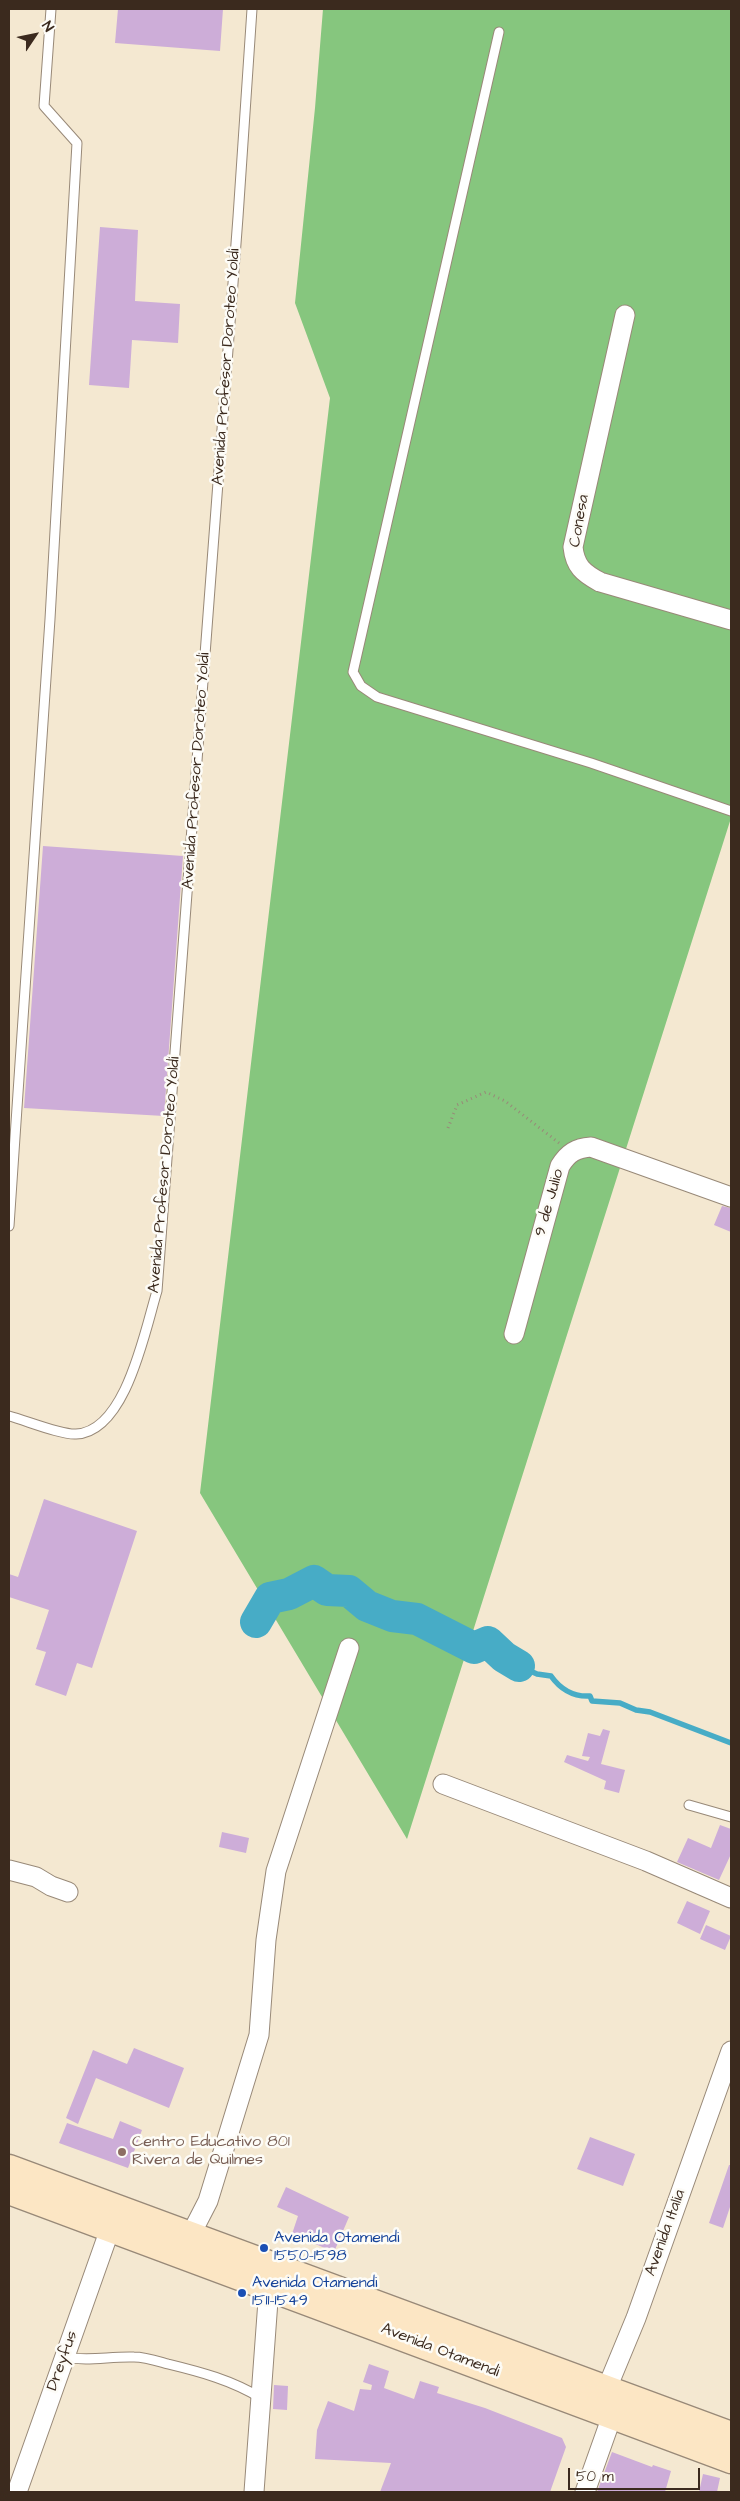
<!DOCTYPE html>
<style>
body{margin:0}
#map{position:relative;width:740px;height:2501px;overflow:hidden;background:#f4e8d1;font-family:"Architects Daughter",sans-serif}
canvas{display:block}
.frame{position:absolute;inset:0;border:10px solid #3b2a1e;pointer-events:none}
.north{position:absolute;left:10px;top:10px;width:50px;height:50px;-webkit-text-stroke:4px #fdfcf7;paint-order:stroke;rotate:56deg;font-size:14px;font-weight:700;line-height:20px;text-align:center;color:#3b2a1e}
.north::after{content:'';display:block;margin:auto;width:18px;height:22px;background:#3b2a1e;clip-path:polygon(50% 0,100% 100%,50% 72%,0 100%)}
.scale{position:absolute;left:568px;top:2468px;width:132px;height:22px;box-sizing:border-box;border:2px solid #3b2a1e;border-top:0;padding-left:6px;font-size:15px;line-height:18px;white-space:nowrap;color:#3b2a1e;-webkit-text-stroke:4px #fdfcf7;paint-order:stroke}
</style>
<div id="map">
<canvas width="740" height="2501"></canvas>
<div class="frame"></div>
<div class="north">N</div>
<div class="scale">50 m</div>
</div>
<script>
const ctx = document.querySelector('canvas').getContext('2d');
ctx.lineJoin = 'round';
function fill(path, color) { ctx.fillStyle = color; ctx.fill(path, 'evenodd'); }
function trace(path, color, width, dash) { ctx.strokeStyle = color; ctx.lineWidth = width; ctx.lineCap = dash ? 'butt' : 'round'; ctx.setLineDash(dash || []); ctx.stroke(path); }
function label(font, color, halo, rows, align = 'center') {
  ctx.font = font + ' "Architects Daughter",sans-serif'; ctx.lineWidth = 5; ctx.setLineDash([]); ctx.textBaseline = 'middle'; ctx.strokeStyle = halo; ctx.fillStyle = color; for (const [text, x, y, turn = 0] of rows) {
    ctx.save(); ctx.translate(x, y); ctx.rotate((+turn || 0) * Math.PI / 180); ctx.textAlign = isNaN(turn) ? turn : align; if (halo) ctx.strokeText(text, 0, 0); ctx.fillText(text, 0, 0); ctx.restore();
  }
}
fill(new Path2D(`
 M323,9H731V818L407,1839L200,1493L330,398L295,303L315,108Z`), '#86c67e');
trace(new Path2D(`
 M519,1666L537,1674L551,1676C561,1690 574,1697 590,1696L592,1701L620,1703L636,1710L650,1712L731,1743`), '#47acc6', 5.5);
trace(new Path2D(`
 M256,1622L270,1598L289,1594L314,1581L327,1590L349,1591L367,1606L392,1616L417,1619L474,1648L488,1642L504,1657L519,1666`), '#47acc6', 32);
fill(new Path2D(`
 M118,9H223L220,51L115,43Z
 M100,227L138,230L135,301L180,304L178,343L132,340L129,388L89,385Z
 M43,846L183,856L164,1116L24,1108Z
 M722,1206L731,1208V1232L714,1225Z
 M44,1499L137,1531L92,1668L77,1663L66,1696L35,1685L46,1652L36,1649L49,1610L9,1597V1574L18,1577Z
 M603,1729L610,1731L601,1764L625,1770L619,1793L604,1789L606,1781L564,1762L567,1755L588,1761L590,1757L582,1756L588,1733L600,1736Z
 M720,1825L731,1829V1854L719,1880L677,1862L688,1838L711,1848Z
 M222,1832L249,1838L246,1853L219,1847Z
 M687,1901L710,1911L700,1934L677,1923Z
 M706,1925L731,1936L725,1950L700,1939Z
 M134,2048L184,2068L169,2108L96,2078L78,2124L66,2118L93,2050L127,2064Z
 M120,2121L142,2130L128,2168L59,2143L67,2123L113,2139Z
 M590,2137L635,2154L623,2186L577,2169Z
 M729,2165H731V2204L723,2228L709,2223Z
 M286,2187L349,2217L334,2252L292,2234L298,2216L277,2207Z
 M369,2364L389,2371L384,2388L414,2399L420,2381L439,2387L437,2393L485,2408L562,2438L566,2447L550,2492H380L391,2463L315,2459L317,2430L328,2401L354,2411L360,2389L371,2390L372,2385L363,2382Z
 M274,2385L288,2386L287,2410L273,2409Z
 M612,2452L652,2467L653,2465L671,2471L665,2492H597Z
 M703,2474L720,2478L717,2492H699Z`), '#cdadd8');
const lane = new Path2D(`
 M499,32L353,672L361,686L377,697L591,763L731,811
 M9,1226L50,619L77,143L44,106L51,9
 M9,1416C25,1420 61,1435 76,1434C126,1432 145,1330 157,1291L238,217L252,9
 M689,1805L731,1817
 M65,2357C88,2362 110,2356 134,2357C145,2357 157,2361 168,2364C201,2372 231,2380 261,2398`);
const street = new Path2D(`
 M625,315L573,547C575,566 583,573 600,582L731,620
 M514,1334L560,1166C568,1153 576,1148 591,1147L731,1197
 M443,1784L646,1861L731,1898
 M9,1870L36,1877L51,1886L68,1892
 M190,2236L208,2201L259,2035L266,1940L276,1871L349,1648
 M17,2492L110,2229
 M254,2492L269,2287
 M585,2492L612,2416L607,2388L636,2318L731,2051`);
const secondary = new Path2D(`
 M9,2168L731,2435
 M9,2191L731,2460`);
trace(lane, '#988978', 11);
trace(street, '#988978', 21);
trace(secondary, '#988978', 29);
trace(new Path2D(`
 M448,1128L457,1105L486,1092L505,1101L559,1143`), '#988978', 3, [1, 4]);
trace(lane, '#fff', 9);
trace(street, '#fff', 19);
trace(secondary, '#fce6c4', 26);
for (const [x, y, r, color] of [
 [122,2152,5,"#8d6e63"],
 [264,2248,5,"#1a4fb4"],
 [242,2293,5,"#1a4fb4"]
]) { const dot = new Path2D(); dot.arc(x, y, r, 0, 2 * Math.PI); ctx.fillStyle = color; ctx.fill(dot); trace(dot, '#fdfcf7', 2); }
label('16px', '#3b2a1e', '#fdfcf7', [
 ["Avenida Profesor Doroteo Yoldi",227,367,-86],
 ["Conesa",580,521,-80],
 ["Avenida Profesor Doroteo Yoldi",197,771,-86],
 ["Avenida Profesor Doroteo Yoldi",165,1175,-85],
 ["9 de Julio",550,1203,-74],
 ["Avenida Italia",666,2233,-70],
 ["Avenida Otamendi",440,2351,21],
 ["Dreyfus",63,2361,-70]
]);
label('16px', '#785e54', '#fdfcf7', [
 ["Centro Educativo 801",132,2143],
 ["Rivera de Quilmes",132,2161]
], 'left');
label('16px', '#164399', '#fdfcf7', [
 ["Avenida Otamendi",274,2239],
 ["1550-1598",274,2257],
 ["Avenida Otamendi",252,2284],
 ["1511-1549",252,2302]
], 'left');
</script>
